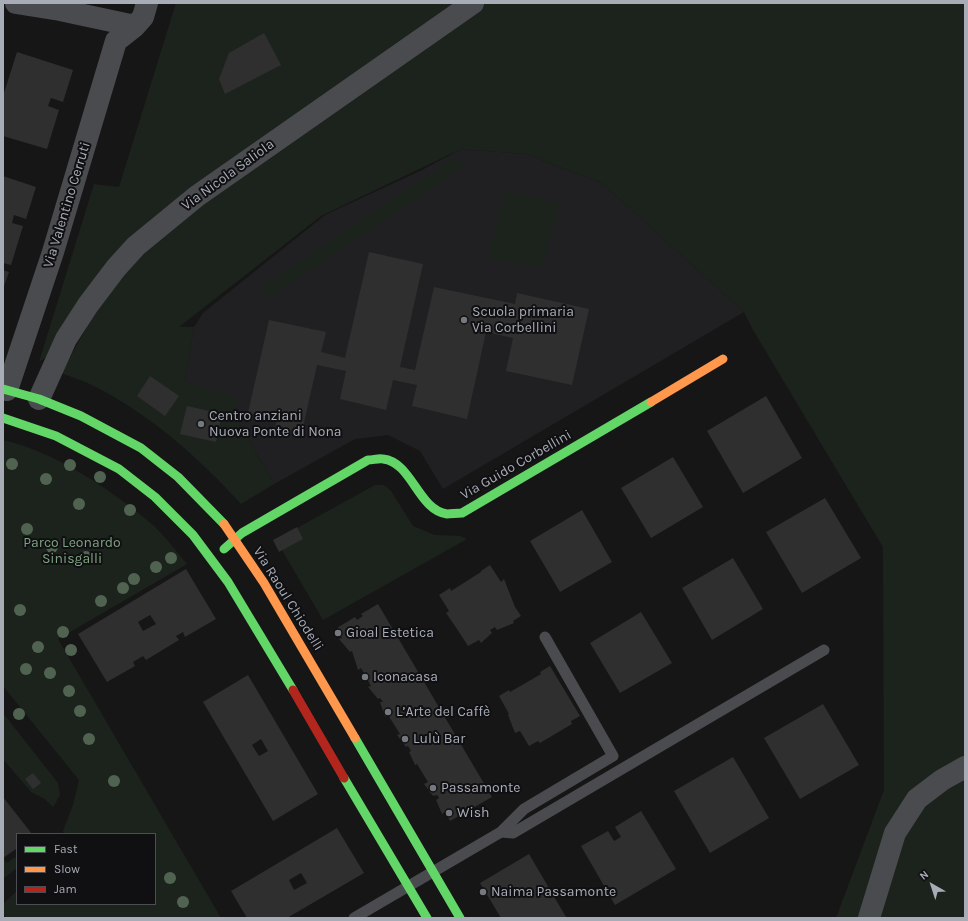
<!DOCTYPE html>
<meta charset="utf-8">
<style>
body{margin:0}
#map{position:relative;width:968px;height:921px;overflow:hidden;background:#161616;font-family:Karla,sans-serif}
canvas{display:block}
.frame{position:absolute;inset:0;border:4px solid #a7acb7;pointer-events:none}
.legend{position:absolute;left:16px;top:833px;width:140px;height:72px;box-sizing:border-box;background:#101012;border:1px solid #4c4e54;margin:0;padding:5px 7px;list-style:none;font-size:12px;color:#a7acb7}
.legend li{display:flex;align-items:center;gap:8px;height:20px}
.legend b{width:20px;border:1px solid #4c4e54}
.north{position:absolute;left:912px;top:865px;width:40px;height:40px;-webkit-text-stroke:3px #101012;paint-order:stroke;rotate:321deg;font-size:11px;font-weight:700;line-height:16px;text-align:center;color:#a7acb7}
.north::after{content:'';display:block;margin:auto;width:14px;height:18px;background:#a7acb7;clip-path:polygon(50% 0,100% 100%,50% 72%,0 100%)}
</style>
<div id="map">
<canvas width="968" height="921"></canvas>
<div class="frame"></div>
<ul class="legend">
<li><b style="height:5px;background:#63d668"></b>Fast</li>
<li><b style="height:5px;background:#ff974d"></b>Slow</li>
<li><b style="height:5px;background:#b3261e"></b>Jam</li>
</ul>
<div class="north">N</div>
</div>
<script>
const ctx = document.querySelector('canvas').getContext('2d');
ctx.lineJoin = 'round';
function fill(path, color) { ctx.fillStyle = color; ctx.fill(path, 'evenodd'); }
function trace(path, color, width, dash) { ctx.strokeStyle = color; ctx.lineWidth = width; ctx.lineCap = dash ? 'butt' : 'round'; ctx.setLineDash(dash || []); ctx.stroke(path); }
function label(font, color, halo, rows, align = 'center') {
  ctx.font = font + ' Karla,sans-serif'; ctx.lineWidth = 4; ctx.setLineDash([]); ctx.textBaseline = 'middle'; ctx.strokeStyle = halo; ctx.fillStyle = color; for (const [text, x, y, turn = 0] of rows) {
    ctx.save(); ctx.translate(x, y); ctx.rotate((+turn || 0) * Math.PI / 180); ctx.textAlign = isNaN(turn) ? turn : align; if (halo) ctx.strokeText(text, 0, 0); ctx.fillText(text, 0, 0); ctx.restore();
  }
}
fill(new Path2D(`
 M461,149L526,154L602,183L744,312L443,489L420,451L388,435L355,439L274,484L233,412L185,381L194,327L203,313L325,215L422,170Z`), '#202022');
fill(new Path2D(`
 M176,3H965V918H836L884,790L883,547L753,330L744,312L602,183L526,154L461,149L321,216L179,327H194L185,381L238,399L233,412L274,484L241,504C198,457 150,414 92,385C82,380 71,377 61,373L87,327L39,362L94,184L119,187Z
 M456,156L464,167L267,300L260,289Z
 M505,191L560,203L542,268L489,258Z
 M3,440C54,451 113,491 153,525C165,536 176,551 187,564L58,639L221,918H6L3,912L4,903L17,891V904H155V834H64L63,831L73,805L79,780L3,686Z
 M375,485H384L391,491L413,526L435,535L460,536L467,539L323,620L282,550L297,528Z
 M3,713L58,783L60,795L53,807L45,799L31,792L3,759Z
 M15,857L17,861V868L3,879V859L7,863Z`), '#1c231d');
fill(new Path2D(`
 M264,33L281,65L225,94L219,79L229,53Z
 M17,52L73,70L63,102L51,98L48,106L59,110L47,149L3,136V96Z
 M3,176L36,187L26,219L14,215L12,223L23,226L11,265L3,263Z
 M369,252L423,264L400,367L415,370L434,287L515,304L517,293L589,309L572,385L506,371L513,338L486,332L467,419L412,406L417,385L393,380L386,410L340,399L346,371L317,365L301,436L274,431L277,420L248,413L269,320L326,332L321,352L345,358Z
 M3,270L9,272L3,289Z
 M150,376L179,396L165,416L137,396Z
 M766,396L802,458L743,493L707,431Z
 M187,406L222,414L216,442L180,434Z
 M673,457L703,507L651,538L621,488Z
 M825,498L861,558L802,593L766,532Z
 M582,510L612,562L560,592L530,541Z
 M297,527L303,539L279,552L273,540Z
 M733,558L763,609L712,640L682,588Z
 M490,565L501,582L504,579L515,607L521,616L513,621L514,623L497,630L495,627L490,630L492,633L481,643L479,640L468,646L457,629L446,613L449,611L439,595L450,588L451,591L481,572V571Z
 M186,569L216,619L185,637L183,632L176,636L179,640L146,660L143,656L133,662L135,666L107,682L78,634ZM150,615L156,624L143,631L138,622Z
 M378,604L492,797L450,821L445,812L442,814L436,800L439,798L437,795L433,796L424,784L428,782L417,764L415,765L409,752L411,751L408,746L406,747L397,735L400,734L388,715L385,717L380,702H383L380,698L378,699L368,687L371,686L361,668L358,670L352,651L350,652L339,639L342,638L337,628L355,617L357,620L363,616L361,614Z
 M641,612L672,663L620,693L590,643Z
 M550,666L580,716L571,721L572,724L540,743L538,741L529,746L520,731L515,733L508,715L509,714L499,696L509,690L510,692L541,674L540,672Z
 M248,675L318,794L273,821L203,702ZM261,739L268,751L259,756L252,745Z
 M823,704L859,765L800,799L764,738Z
 M733,757L769,818L710,853L674,791Z
 M33,773L41,783L33,789L25,779Z
 M3,797L32,834H17V850L16,849L3,858Z
 M641,811L676,869L615,905L581,846L608,831L614,841L621,837L615,827Z
 M337,828L364,873L287,918H247L231,891ZM301,873L307,883L294,890L289,880Z
 M529,854L566,917L501,918L480,883Z`), '#2f2f30');
trace(new Path2D(`
 M501,832L513,833L824,650
 M354,918L501,832L524,809L613,756L545,637`), '#4a4b4f', 11);
trace(new Path2D(`
 M135,26L143,17L147,3
 M7,390L53,252L116,41L135,26L60,10L16,3
 M39,399L66,339L88,305L116,268L136,246L197,196L473,3
 M869,918L895,833L917,799L942,780L965,767`), '#4a4b4f', 22);
trace(new Path2D(`
 M3,389L39,399L81,416L141,448L178,477L224,524
 M3,418L56,436L119,469L155,497L193,535L228,582L293,690
 M224,549L242,533L368,460C373,460 379,458 383,459C412,462 418,510 447,514C451,514 457,513 462,513L651,402
 M355,738L460,918
 M344,778L427,918`), '#63d668', 9);
trace(new Path2D(`
 M651,402L723,359
 M224,524L264,583L355,738`), '#ff974d', 9);
trace(new Path2D(`
 M293,690L344,778`), '#b3261e', 9);
ctx.fillStyle = '#506351';
for (const [x, y] of [
 [12,464],
 [70,465],
 [100,477],
 [46,479],
 [79,504],
 [130,510],
 [27,529],
 [52,547],
 [86,557],
 [171,558],
 [156,567],
 [134,579],
 [123,588],
 [101,601],
 [20,610],
 [63,632],
 [38,647],
 [71,650],
 [26,669],
 [50,673],
 [69,691],
 [80,711],
 [19,714],
 [89,739],
 [114,781],
 [170,878],
 [183,902]
]) { ctx.beginPath(); ctx.arc(x, y, 6, 0, 2 * Math.PI); ctx.fill(); }
for (const [x, y, r, color] of [
 [464,320,4,"#74787f"],
 [201,424,4,"#74787f"],
 [338,633,4,"#74787f"],
 [365,677,4,"#74787f"],
 [388,712,4,"#74787f"],
 [405,739,4,"#74787f"],
 [433,788,4,"#74787f"],
 [449,813,4,"#74787f"],
 [483,892,4,"#74787f"]
]) { const dot = new Path2D(); dot.arc(x, y, r, 0, 2 * Math.PI); ctx.fillStyle = color; ctx.fill(dot); trace(dot, '#101012', 1.5); }
label('14px', '#a7acb7', '#101012', [
 ["Via Nicola Saliola",228,175,-36],
 ["Via Valentino Cerruti",67,205,-73],
 ["Via Guido Corbellini",516,465,-30],
 ["Via Raoul Chiodelli",288,599,58]
]);
label('14px', '#a7acb7', '#101012', [
 ["Scuola primaria",472,312],
 ["Via Corbellini",472,328],
 ["Centro anziani",209,416],
 ["Nuova Ponte di Nona",209,432],
 ["Gioal Estetica",346,633],
 ["Iconacasa",373,677],
 ["L’Arte del Caffè",396,712],
 ["Lulù Bar",413,739],
 ["Passamonte",441,788],
 ["Wish",457,813],
 ["Naima Passamonte",491,892]
], 'left');
label('14px', '#7fa281', '#101012', [
 ["Parco Leonardo",72,543],
 ["Sinisgalli",72,559]
]);
</script>
